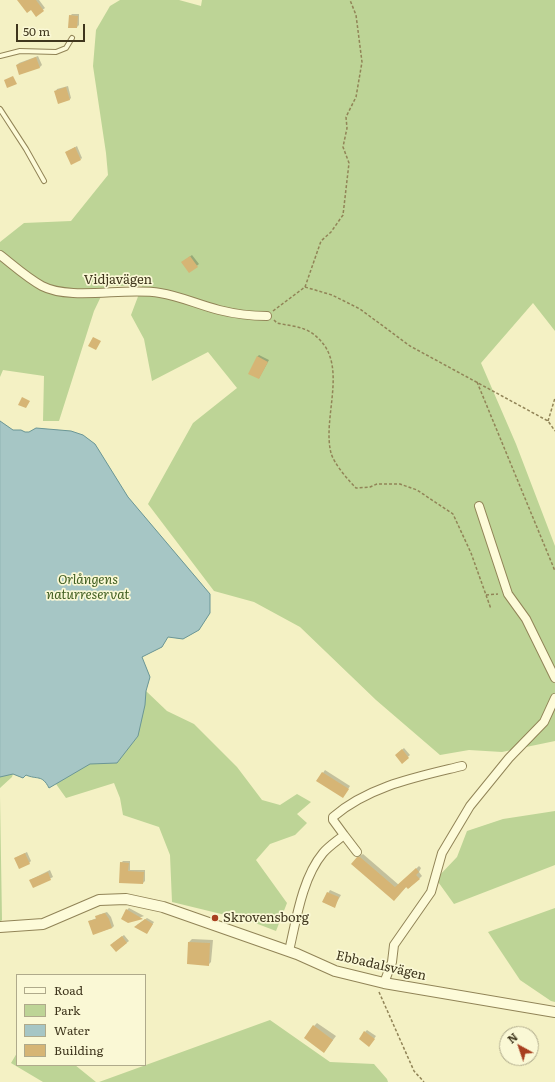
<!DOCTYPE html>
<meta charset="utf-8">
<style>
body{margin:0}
#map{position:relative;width:555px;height:1082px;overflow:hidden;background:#f4f1c4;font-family:Literata,serif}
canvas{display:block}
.legend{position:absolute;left:16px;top:974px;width:130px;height:92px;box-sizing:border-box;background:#faf8d5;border:1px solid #afaa8b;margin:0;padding:5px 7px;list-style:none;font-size:12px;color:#3f361d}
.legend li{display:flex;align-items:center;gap:8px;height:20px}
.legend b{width:20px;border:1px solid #afaa8b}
.north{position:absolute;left:499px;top:1026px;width:40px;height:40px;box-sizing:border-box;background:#faf8d5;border:1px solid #afaa8b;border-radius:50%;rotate:320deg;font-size:11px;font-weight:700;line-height:16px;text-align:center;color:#3f361d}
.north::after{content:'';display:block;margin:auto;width:14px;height:18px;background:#a83f1f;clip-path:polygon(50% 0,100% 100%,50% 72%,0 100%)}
.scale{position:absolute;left:16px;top:24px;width:69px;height:18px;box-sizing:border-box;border:2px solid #3f361d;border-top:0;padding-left:5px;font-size:12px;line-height:14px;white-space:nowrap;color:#3f361d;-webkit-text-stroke:3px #faf8d5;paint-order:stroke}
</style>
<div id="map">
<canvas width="555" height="1082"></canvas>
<ul class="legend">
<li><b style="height:5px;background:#fdfbd9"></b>Road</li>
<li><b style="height:11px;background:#bdd496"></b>Park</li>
<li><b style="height:11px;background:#a6c6c5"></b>Water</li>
<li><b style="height:11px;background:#d6b575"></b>Building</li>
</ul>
<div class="north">N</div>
<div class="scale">50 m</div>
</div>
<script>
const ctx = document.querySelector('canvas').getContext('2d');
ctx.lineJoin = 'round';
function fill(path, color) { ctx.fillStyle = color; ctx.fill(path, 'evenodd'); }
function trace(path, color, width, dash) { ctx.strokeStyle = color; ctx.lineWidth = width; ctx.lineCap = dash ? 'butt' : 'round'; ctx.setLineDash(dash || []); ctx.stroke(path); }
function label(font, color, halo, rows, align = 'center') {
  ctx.font = font + ' Literata,serif'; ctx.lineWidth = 3.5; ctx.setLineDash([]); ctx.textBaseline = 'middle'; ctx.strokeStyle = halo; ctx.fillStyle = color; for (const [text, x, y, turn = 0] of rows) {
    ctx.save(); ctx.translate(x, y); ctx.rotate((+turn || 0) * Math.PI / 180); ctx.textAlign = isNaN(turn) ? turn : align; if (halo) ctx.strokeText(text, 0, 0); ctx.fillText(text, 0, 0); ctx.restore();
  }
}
fill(new Path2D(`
 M120,0H179L201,6L202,0H555V331L533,303L481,363L516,444L555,546V741L502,752L469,750L440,755L376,700L300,627L254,602L214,591L148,504L193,423L237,388L208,352L152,381L144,339L131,315L142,286H106L94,311L59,421H43L44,376L3,370L0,377V242L24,223L71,221L108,175L106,153L93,66L96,30L110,6Z
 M0,421L13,430H21L25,432H29L36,428L71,431L83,435L95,444L128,497L210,594V613L199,630L183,639L168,637L162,647L142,657L150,677L146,691L167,711L194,724L237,767L262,800L280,805L297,794L311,802L297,814L307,823L295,835L270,844L256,860L287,903L276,931L250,921L172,902L170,855L159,827L123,815L120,798L114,783L66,798L56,784L49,788C42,774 37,780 26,775L23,778L13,774L12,777L0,788Z
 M0,796L2,920L0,922Z
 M555,811V865L454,904L436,879L457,857L467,831L503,819Z
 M555,908V1002L551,1001L520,980L488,932Z
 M270,1020L330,1062L374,1064L387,1079L388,1082H99Z
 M17,1053V1065H75L96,1082H43L11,1063Z`), '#bdd496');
const water = new Path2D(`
 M0,421L13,430H21L25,432H29L36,428L71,431L83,435L95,444L128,497L210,594V613L199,630L183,639L168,637L162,647L142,657L150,677L146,691L145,705L138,736L117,763L90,764L49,788C42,774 37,780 26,775L23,778L13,774L0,777Z`);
fill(water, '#a6c6c5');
trace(water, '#6b9696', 1);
fill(new Path2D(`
 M20,0H39L45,8L36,15L31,9Z
 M72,14H79V25L77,27L70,16Z
 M38,56L42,65L40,67L20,74L17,65L19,63Z
 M68,86L71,98L69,100L56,91L57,89Z
 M77,146L82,158L81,159L67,152Z
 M192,255L199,264L189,272L184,261Z
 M259,355L269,360L259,378L257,357Z
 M404,748L410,755L402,762L396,755Z
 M325,770L350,786L345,794L318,780Z
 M27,852L31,861L29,863L15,858Z
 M363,854L399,885L419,866L421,868L419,872L422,876L409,888L407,886L397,897L357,858Z
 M123,861H130V870H145V881L143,883L120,882L121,863Z
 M50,870L53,877L33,887L30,880Z
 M330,890L341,895L334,907L323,902Z
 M129,908L144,916L128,922L127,910Z
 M107,912L111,917L114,926L112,928L93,934L89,921L97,918L98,915Z
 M147,918L154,922L147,933L137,925Z
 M124,935L129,941L116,951L113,943Z
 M192,939L213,940L211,962L208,965L189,942Z
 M317,1023L336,1036L327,1048L314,1026Z
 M367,1030L376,1036L371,1043L365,1032Z`), '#0003');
fill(new Path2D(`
 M17,0H36L44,11L36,17L31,10L27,13Z
 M69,15L78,16L77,28H68Z
 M36,57L40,68L19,75L16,65Z
 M13,76L17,84L7,88L4,80Z
 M66,87L70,100L58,104L54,91Z
 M75,147L81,160L71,165L65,152Z
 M190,256L198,267L189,273L181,262Z
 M93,337L101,341L96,350L88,346Z
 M257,356L268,362L259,379L248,374Z
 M22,397L30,401L26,408L18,405Z
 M402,749L409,758L402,764L395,755Z
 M322,772L349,789L343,798L316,781Z
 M25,853L30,864L19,869L14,858Z
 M357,857H360L395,887L416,868L419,872L416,875L420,879L408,889L406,887L394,901L351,864Z
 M120,862L129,863L128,871L144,872L143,884L119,883Z
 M48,872L51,880L33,888L29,880Z
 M327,892L339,897L335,908L322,902Z
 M126,909L143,919L128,923L121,919Z
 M105,913L109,919L112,928L93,935L88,921L96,919L95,916Z
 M145,919L153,924L147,934L134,927Z
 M122,936L127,943L116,952L110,945Z
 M188,942L210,943L209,966L187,964Z
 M313,1025L333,1040L324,1053L304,1038Z
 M364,1031L375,1039L369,1047L359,1039Z`), '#d6b575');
const service = new Path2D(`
 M0,56L20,51L56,52L66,48L72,38
 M0,109L26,149L44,181`);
const minor = new Path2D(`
 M0,255C13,265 27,278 42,286C71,301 125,287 160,293C180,296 199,305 219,310C235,314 251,316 267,316
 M479,506L508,594L526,619L555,678
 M344,835L357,852
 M289,951C296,921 302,878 323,853C329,846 337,841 344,835L333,820V817C369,786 417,777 462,766
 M384,983L392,962L394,945L431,892L442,853L470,806L509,758L544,722L555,698`);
const tertiary = new Path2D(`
 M0,927L43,924L99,900L126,899L163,907L297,954L335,971L384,983L555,1012`);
trace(service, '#918457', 6);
trace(minor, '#918457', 10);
trace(tertiary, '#918457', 12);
trace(new Path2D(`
 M305,287L332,295L360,309L410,346L548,421L555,431
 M273,311L305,287L321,241L331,232L343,215L349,163L343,147L347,128L346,117L356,97L362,62L356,15L350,0
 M274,320L277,323C286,325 296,326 304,329C310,331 315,335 319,339C348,367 322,418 331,453C334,464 349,481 356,488L370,487L377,484H400L417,490L453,514L471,553L491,609
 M477,382L555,571
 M548,421L555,398
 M486,595L498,594
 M379,992L414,1071L424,1082`), '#918457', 1.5, [3, 2]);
trace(service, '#fdfbd9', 4);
trace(minor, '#fdfbd9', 8);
trace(tertiary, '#fdfbd9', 10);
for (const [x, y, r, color] of [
 [215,918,4,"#a83f1f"]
]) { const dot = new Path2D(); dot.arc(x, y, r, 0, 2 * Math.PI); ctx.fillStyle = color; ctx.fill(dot); trace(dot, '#faf8d5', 1.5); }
label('13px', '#3f361d', '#faf8d5', [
 ["Vidjavägen",118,280],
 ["Ebbadalsvägen",381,966,13]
]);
label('italic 13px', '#405e21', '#faf8d5', [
 ["Orlångens",88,580],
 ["naturreservat",88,595]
]);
label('13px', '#3f361d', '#faf8d5', [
 ["Skrovensborg",223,918]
], 'left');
</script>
